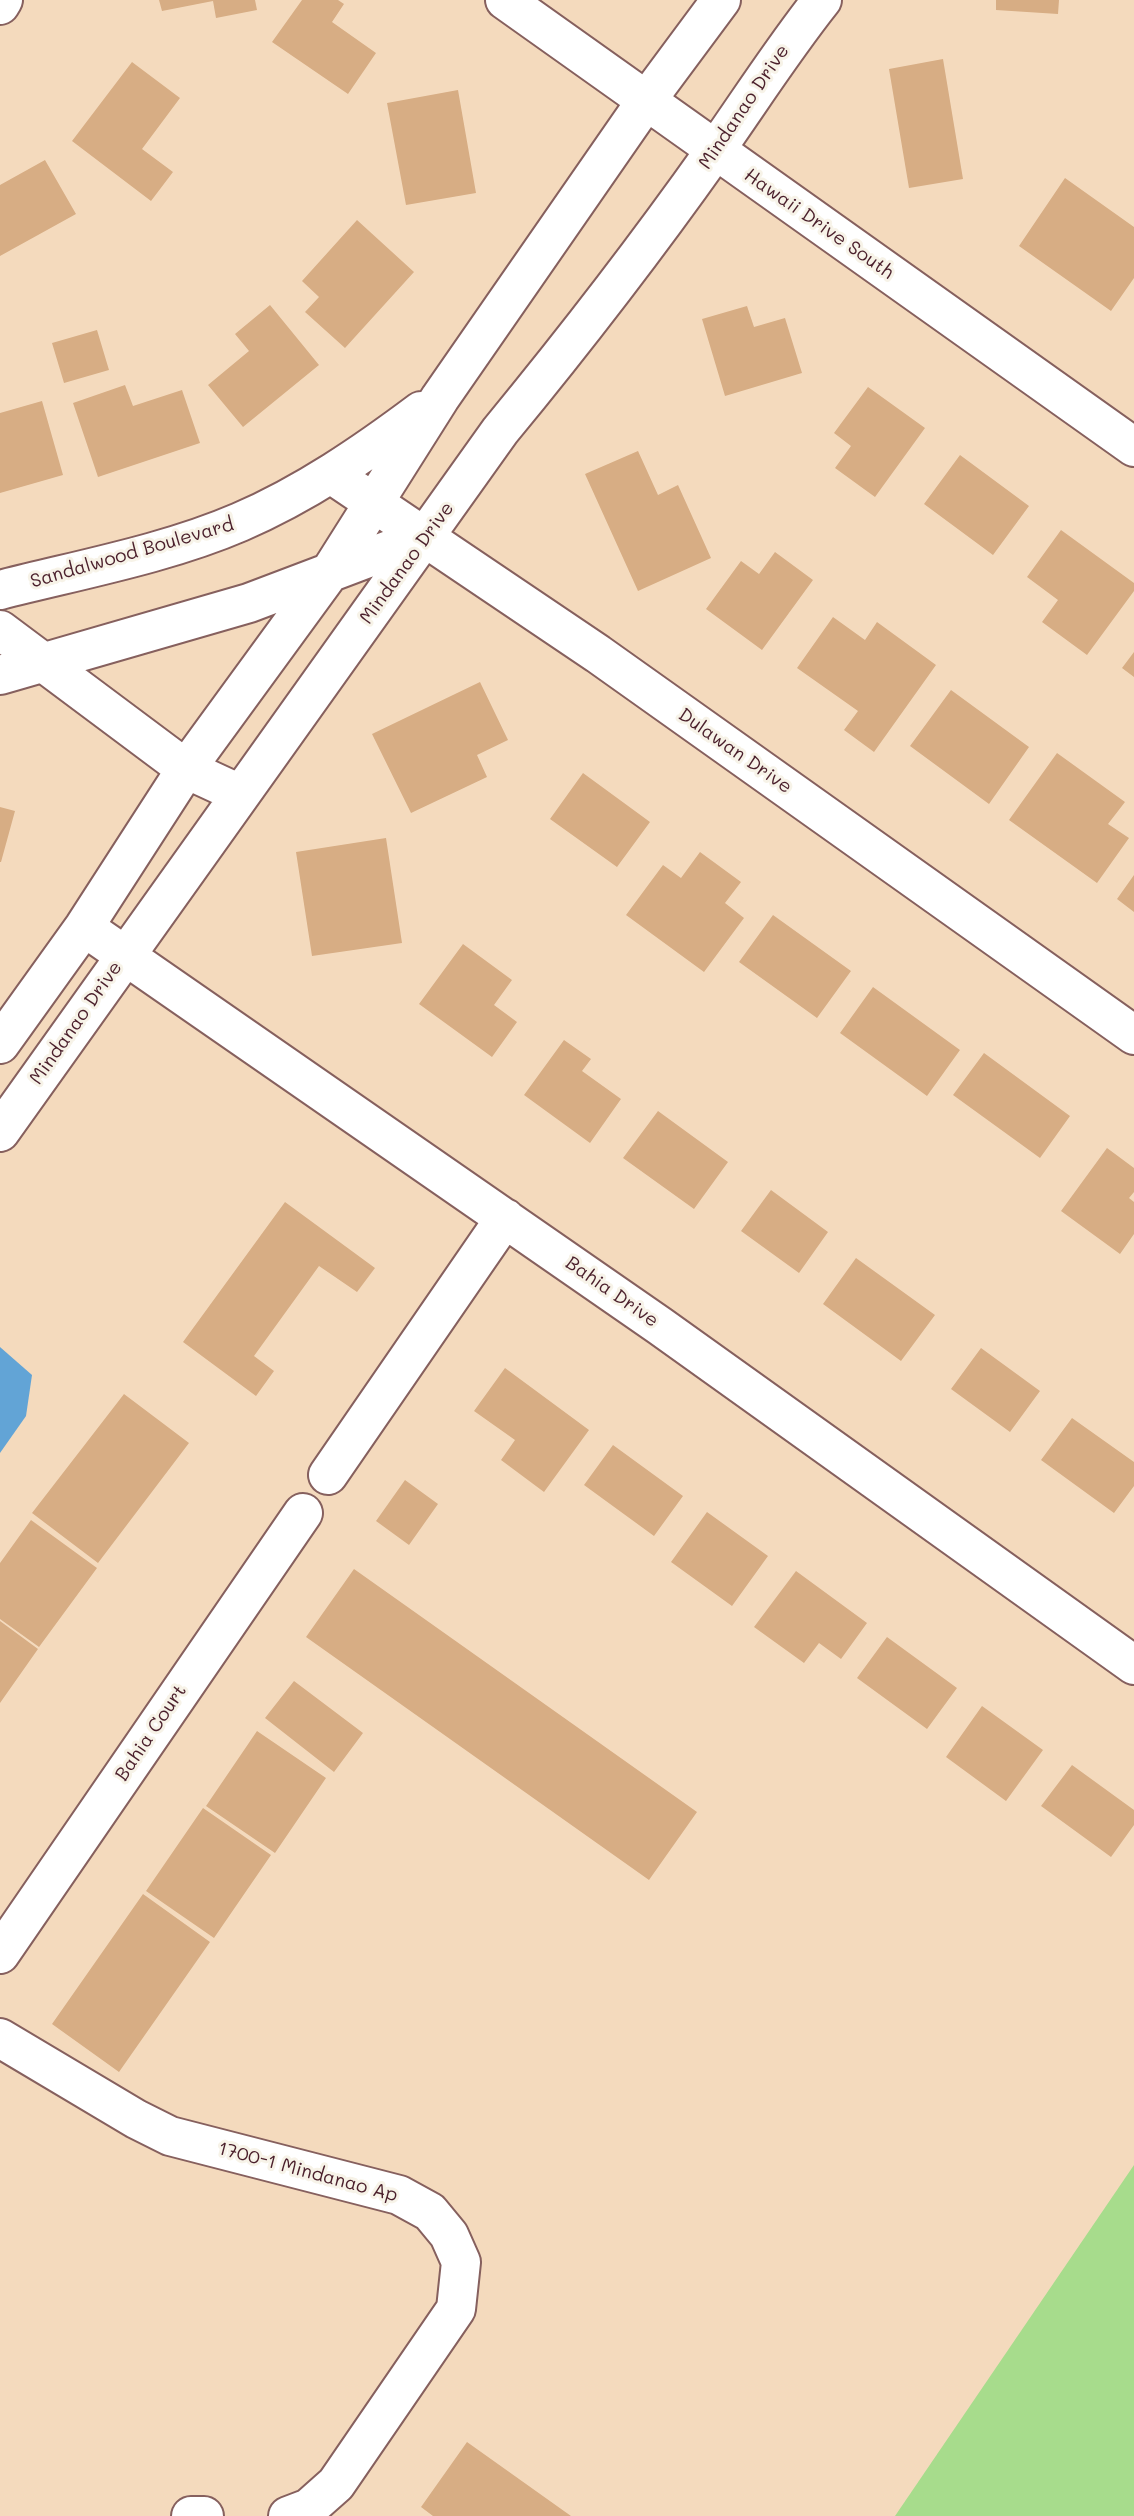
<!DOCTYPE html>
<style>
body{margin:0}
canvas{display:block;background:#f4dabd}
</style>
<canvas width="1134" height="2516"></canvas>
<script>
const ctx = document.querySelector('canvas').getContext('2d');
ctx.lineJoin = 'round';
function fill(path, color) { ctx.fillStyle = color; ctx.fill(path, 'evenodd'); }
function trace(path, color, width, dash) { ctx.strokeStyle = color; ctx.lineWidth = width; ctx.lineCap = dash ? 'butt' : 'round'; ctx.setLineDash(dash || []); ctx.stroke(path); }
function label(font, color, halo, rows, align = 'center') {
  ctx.font = font + ' Mali,sans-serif'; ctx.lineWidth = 6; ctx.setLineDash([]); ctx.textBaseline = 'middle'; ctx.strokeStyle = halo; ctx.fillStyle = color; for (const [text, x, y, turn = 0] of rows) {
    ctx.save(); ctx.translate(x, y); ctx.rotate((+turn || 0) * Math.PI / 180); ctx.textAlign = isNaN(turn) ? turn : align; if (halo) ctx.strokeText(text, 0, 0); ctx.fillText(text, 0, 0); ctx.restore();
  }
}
fill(new Path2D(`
 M1134,2165V2516H895Z`), '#a7dc8c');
fill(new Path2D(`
 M0,1347L32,1375L26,1416L0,1453Z`), '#62a4d6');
fill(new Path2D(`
 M159,0H255L257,10L216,18L213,1L162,11Z
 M302,0H338L344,4L332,22L376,53L348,94L272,42Z
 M996,0H1059L1058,14L996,10Z
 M943,59L963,179L909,188L889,69Z
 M132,62L180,98L142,149L173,172L151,201L72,141Z
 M458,90L476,193L406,205L387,103Z
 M45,160L76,214L0,256V185Z
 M1065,178L1134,227V278L1111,311L1019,246Z
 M357,220L414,272L345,348L305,312L319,297L302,281Z
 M270,305L319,365L243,427L208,385L249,351L235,334Z
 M747,306L754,327L785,318L802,373L725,396L702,319Z
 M97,330L109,370L64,383L52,343Z
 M125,385L133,406L182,390L200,443L98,477L73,403Z
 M868,387L925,428L875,497L835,468L851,446L834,433Z
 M42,401L63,475L0,493V413Z
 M638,451L658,495L678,485L711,558L638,591L585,474Z
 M960,455L1029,506L993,555L924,504Z
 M1061,530L1134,583V591L1087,655L1042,622L1058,600L1027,577Z
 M775,552L813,580L762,650L706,609L741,561L759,574Z
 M833,617L865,640L877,622L936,665L874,752L844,730L858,711L797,668Z
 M1134,652V677L1122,668Z
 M480,682L508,740L477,755L487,777L411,813L372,734Z
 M951,690L1029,747L989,804L910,746Z
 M1057,753L1125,802L1108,824L1129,838L1097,883L1009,820Z
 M583,773L650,822L617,867L550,819Z
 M0,807L15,811L1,862H0Z
 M386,838L402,943L312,956L296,852Z
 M700,852L741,882L725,903L744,918L704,972L626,915L663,865L681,878Z
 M1134,875V912L1117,899Z
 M773,915L851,971L817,1018L739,962Z
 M463,944L512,980L494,1005L517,1022L492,1057L419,1004Z
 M873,987L960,1050L927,1096L840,1033Z
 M564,1040L591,1059L582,1071L621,1099L590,1143L524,1095Z
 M984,1053L1070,1116L1040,1158L953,1095Z
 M658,1111L728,1162L694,1209L623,1158Z
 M1107,1148L1134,1168V1192L1129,1198L1134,1202V1234L1120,1254L1061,1211Z
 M771,1190L828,1232L799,1273L741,1231Z
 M285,1202L375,1268L357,1292L319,1266L254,1356L274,1371L256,1396L183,1342Z
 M856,1258L935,1315L901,1361L823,1304Z
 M981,1348L1040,1391L1010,1432L951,1389Z
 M505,1368L589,1430L544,1492L501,1460L515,1440L474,1411Z
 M124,1394L189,1443L98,1563L32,1513Z
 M1072,1418L1134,1462V1486L1114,1513L1041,1460Z
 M613,1445L683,1496L654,1536L584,1485Z
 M405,1480L438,1504L409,1545L376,1521Z
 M707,1512L768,1556L732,1606L671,1562Z
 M31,1520L97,1568L39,1647L0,1619V1563Z
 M354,1569L697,1812L649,1880L306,1637Z
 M796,1571L867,1623L841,1659L819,1643L804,1663L754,1627Z
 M0,1621L38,1649L0,1703Z
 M887,1637L957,1688L927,1729L857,1678Z
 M294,1681L363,1733L334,1772L265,1718Z
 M982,1706L1043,1750L1006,1801L946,1757Z
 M257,1731L326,1778L275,1853L206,1806Z
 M1072,1765L1134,1810V1825L1111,1857L1041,1806Z
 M203,1808L271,1855L214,1938L146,1891Z
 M143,1894L210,1942L119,2072L52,2024Z
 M467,2442L571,2516H433L421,2507Z`), '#d7ad84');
const minor = new Path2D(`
 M505,0L1134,447
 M0,5L3,0
 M331,474L598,654L1134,1035
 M0,590C78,570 166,554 240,522C305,494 365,453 421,411
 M0,630L186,769L240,794
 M0,675L249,603L426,536
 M84,927L660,1326L1134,1665
 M0,1044L84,927L186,769L332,569L440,398L646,101L721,0
 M0,1132L500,431C575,340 646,248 714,152C750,101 783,49 822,0
 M328,1475L505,1218
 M0,1954L303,1513
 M0,2038L136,2119L170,2136L399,2195L430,2212L449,2235L461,2262L456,2309L336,2484L309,2508L288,2516
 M191,2516H204`);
trace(minor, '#86605e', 42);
trace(minor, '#fff', 38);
label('19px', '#4a1f2b', '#f7f3e8', [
 ["Mindanao Drive",744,107,-56],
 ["Hawaii Drive South",819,224,35],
 ["Sandalwood Boulevard",132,553,-16],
 ["Mindanao Drive",407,563,-54],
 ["Dulawan Drive",735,751,35],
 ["Mindanao Drive",76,1023,-55],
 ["Bahia Drive",612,1292,35],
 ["Bahia Court",151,1733,-56],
 ["1700-1 Mindanao Ap",308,2172,15]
]);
</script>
